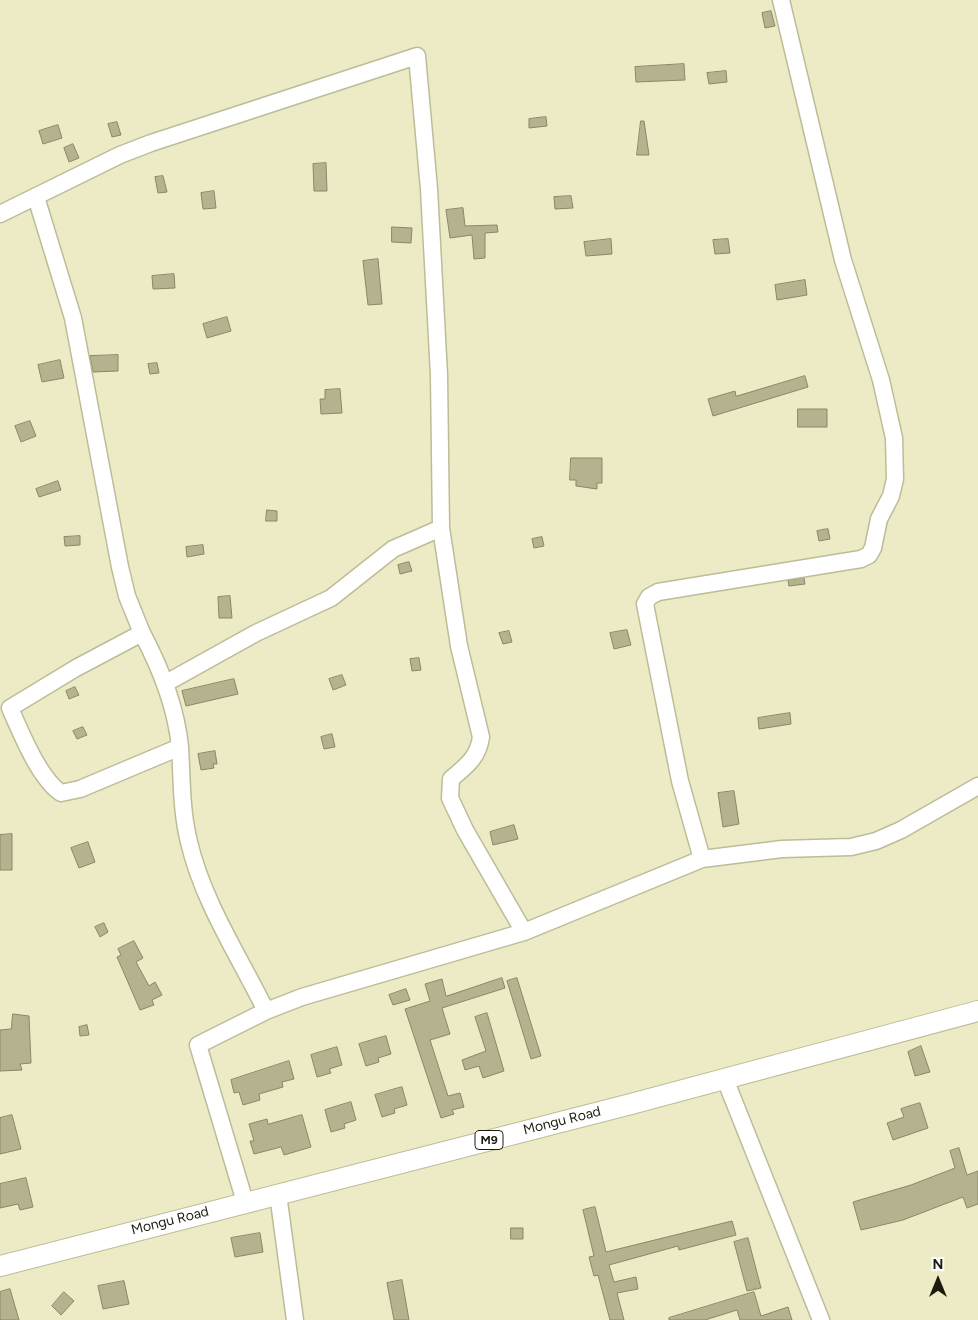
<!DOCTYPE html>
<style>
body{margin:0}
#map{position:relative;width:978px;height:1320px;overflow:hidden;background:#edebc5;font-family:Figtree,sans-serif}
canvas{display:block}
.north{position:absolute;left:913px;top:1255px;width:50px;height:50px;-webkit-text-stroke:4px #fff;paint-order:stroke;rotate:0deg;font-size:14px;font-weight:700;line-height:20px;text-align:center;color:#1c1b0d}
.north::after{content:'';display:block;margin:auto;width:18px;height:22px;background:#1c1b0d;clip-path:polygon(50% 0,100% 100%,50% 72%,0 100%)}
</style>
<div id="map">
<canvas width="978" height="1320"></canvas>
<div class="north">N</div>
</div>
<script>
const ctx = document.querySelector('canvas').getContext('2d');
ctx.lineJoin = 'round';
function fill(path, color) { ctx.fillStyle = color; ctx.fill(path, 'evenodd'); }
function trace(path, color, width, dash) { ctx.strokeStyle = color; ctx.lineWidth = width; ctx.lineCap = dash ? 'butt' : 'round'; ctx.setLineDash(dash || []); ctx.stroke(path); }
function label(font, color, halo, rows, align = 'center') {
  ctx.font = font + ' Figtree,sans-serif'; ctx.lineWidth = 4; ctx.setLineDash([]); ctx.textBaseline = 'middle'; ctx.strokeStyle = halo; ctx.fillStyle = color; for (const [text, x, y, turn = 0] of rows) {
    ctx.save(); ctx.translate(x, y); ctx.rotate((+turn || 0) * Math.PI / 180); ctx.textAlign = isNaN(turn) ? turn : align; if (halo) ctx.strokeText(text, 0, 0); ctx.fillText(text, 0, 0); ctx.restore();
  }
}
const building = new Path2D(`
 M771,11L775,26L765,28L762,13Z
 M684,64L685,80L636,82L635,67Z
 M726,71L727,82L709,84L707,73Z
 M546,117L547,126L529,128V119Z
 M641,121H644L649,155H637Z
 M117,122L121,135L112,137L108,124Z
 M58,125L62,138L43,144L39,131Z
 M73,144L79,158L69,162L64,148Z
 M326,163L327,191H314L313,164Z
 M163,176L167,192L158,193L155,177Z
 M214,191L216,208L203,209L201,193Z
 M571,196L573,208L555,209L554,197Z
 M463,208L465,226L497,225L498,232L485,233V258L474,259L472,235L450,238L446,210Z
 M392,227L412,228L411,243L392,242Z
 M611,239L612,254L586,256L584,242Z
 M728,239L730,253L715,254L713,240Z
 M378,259L382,304L368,305L363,261Z
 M174,274L175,288L153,289L152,276Z
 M805,280L807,295L777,300L775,285Z
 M227,317L231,331L207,338L203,324Z
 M118,355V371L93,372L90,356Z
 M60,360L64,378L42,382L38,365Z
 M157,363L159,373L150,374L148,364Z
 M805,376L808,387L713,416L708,399L735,391L736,396Z
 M340,389L342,413L321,414L320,399H325V390Z
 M798,409H827V427H798Z
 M30,421L36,436L21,442L15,426Z
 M571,458H602V483H597V489L576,486V480H570Z
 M58,481L61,490L39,497L36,489Z
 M267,510L277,511V521H266Z
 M828,529L830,539L819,541L817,531Z
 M80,536V545L65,546L64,537Z
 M542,537L544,546L534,548L532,539Z
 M203,545L204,554L187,557L186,547Z
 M409,562L412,571L400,574L398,565Z
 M804,578L805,584L789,586L788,581Z
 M230,596L232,618H219L218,597Z
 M627,630L631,645L614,649L610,633Z
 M509,631L512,642L503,644L499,633Z
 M419,658L421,670L412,671L410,659Z
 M342,675L346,685L333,690L329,679Z
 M234,679L238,694L186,706L182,691Z
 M75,687L79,695L69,699L66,691Z
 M790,713L791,724L759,729L758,718Z
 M83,727L87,735L77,739L73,731Z
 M332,734L335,747L324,749L321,737Z
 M215,751L217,764H213L214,768L201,770L198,754Z
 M734,791L739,824L723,827L718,793Z
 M514,825L518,839L493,845L490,832Z
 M12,834V870H0V835Z
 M88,842L95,862L79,868L71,848Z
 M104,923L108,932L100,937L95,927Z
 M134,941L143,958L136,962L149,986L155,982L162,995L152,1000L154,1005L140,1010L117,957L121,955L118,949Z
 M502,978L505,988L442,1008L450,1034L430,1040L448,1096L460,1093L464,1107L452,1110L454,1114L441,1118L405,1009L430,1001L425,984L442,979L446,996Z
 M517,978L541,1056L531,1059L507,981Z
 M406,989L410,1000L393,1005L389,995Z
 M487,1013L504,1071L483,1078L479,1066L465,1070L462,1060L486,1051L475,1017Z
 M13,1014L29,1016L31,1063L20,1064L22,1070L0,1071V1030L11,1029Z
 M87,1025L89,1035L80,1036L79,1027Z
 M386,1036L391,1054L378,1058L379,1062L366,1066L359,1044Z
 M921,1046L930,1072L915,1076L908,1052Z
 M337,1047L342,1065L329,1069L331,1073L317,1077L311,1055Z
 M289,1061L294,1079L282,1082L283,1087L259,1094L260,1100L243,1105L239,1092L234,1093L231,1080Z
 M402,1087L407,1105L394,1109L395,1113L382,1117L375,1095Z
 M351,1102L356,1120L344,1124L345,1128L331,1132L325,1110Z
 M920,1103L928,1128L893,1140L887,1123L904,1117L901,1109Z
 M12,1115L21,1149L0,1154V1118Z
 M302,1115L311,1147L284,1155L281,1147L254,1154L250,1141H254L249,1124L267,1119L268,1124Z
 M959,1148L967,1175L978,1171V1204L967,1208L963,1197L903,1220L861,1230L853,1202L911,1185L955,1168L950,1151Z
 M26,1178L33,1207L20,1210L18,1204L0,1208V1184Z
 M595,1207L606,1252L732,1221L736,1235L679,1250L678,1246L609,1265L614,1282L636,1277L638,1289L617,1293L624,1320H610L598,1275L594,1276L589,1257L594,1256L583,1210Z
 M511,1228H523V1239H511Z
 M260,1233L263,1252L235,1257L231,1238Z
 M748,1238L761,1288L747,1291L734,1242Z
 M402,1280L409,1320H394L387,1283Z
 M124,1281L129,1304L103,1309L98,1286Z
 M10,1289L19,1320H0V1292Z
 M64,1292L74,1301L61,1315L52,1306Z
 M754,1292L761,1316L788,1307L792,1320H740L737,1310L705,1320H669V1318Z`);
fill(building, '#b5b38f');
trace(building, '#8a8765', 1);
const minor = new Path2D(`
 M36,197L73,318L120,567L127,596L142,633
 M0,214L120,155L151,143L417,56L429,189L439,375L441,528L459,646L481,737C478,758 466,766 451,779L450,798L465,830L524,932
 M166,683L256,633L331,598L393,549L441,528
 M180,747L80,789L61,793C39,778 21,733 10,708L76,668L142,633C161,669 176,706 180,747C182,779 181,810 189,842C203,902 239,956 266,1011
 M702,859L680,781L645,604L649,597L658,592L861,559L869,555L873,548L879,519L891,496L895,479L894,438L881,380L843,260L781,0
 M725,1079L821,1320
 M278,1194L295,1320
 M245,1202L198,1045L266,1011L302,997L524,932L702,859L782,849L851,847L876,841L901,830L978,786`);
const major = new Path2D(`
 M0,1266L631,1104L978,1011`);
trace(minor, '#bebc98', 19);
trace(major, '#bebc98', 22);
trace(minor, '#fff', 16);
trace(major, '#fff', 20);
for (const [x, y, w] of [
 [489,1140,28]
]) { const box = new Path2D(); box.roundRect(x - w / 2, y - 9.5, w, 19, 4); ctx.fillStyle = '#fff'; ctx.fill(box); trace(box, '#1c1b0d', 1); }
label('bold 12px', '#1c1b0d', null, [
 ["M9",489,1140]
]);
label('14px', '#1c1b0d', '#fff', [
 ["Mongu Road",562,1121,-14],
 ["Mongu Road",170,1221,-14]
]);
</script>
